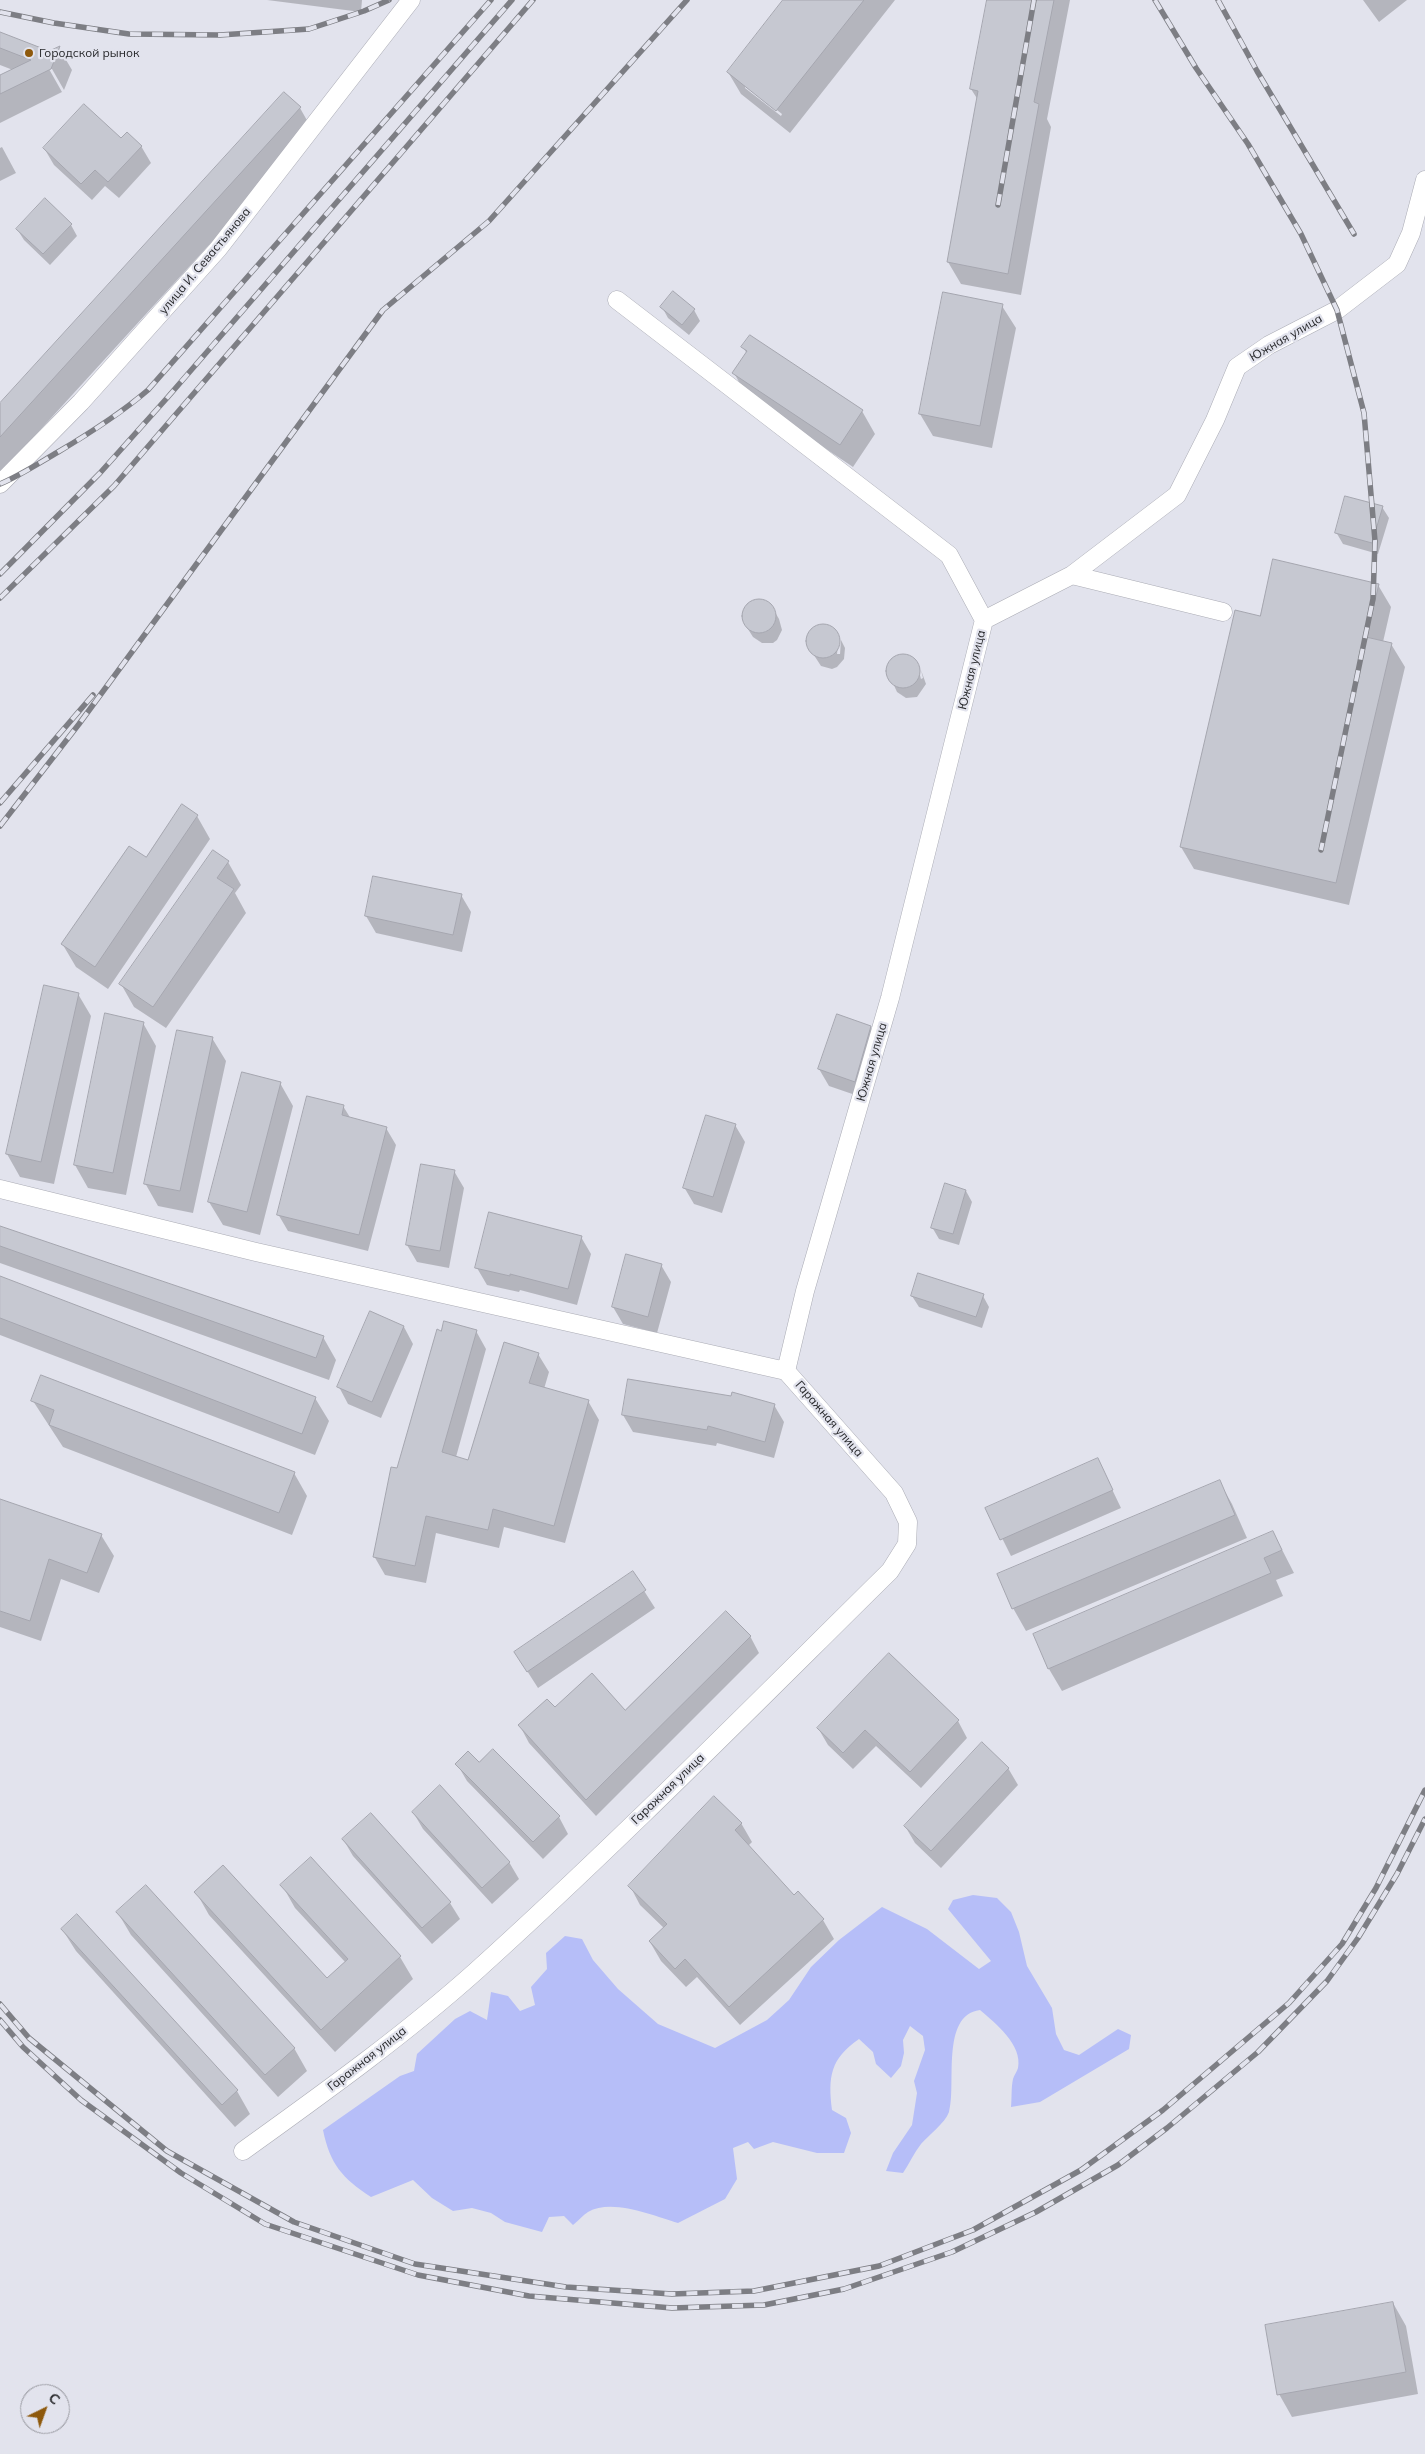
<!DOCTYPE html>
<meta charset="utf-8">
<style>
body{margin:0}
#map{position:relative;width:1425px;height:2454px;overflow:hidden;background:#e2e3ed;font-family:Mulish,sans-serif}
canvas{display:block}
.north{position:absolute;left:20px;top:2384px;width:50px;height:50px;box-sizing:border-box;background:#e2e3ed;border:1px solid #97989f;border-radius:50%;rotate:42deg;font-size:14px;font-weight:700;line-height:20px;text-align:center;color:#27282b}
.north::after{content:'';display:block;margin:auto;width:18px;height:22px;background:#8e590c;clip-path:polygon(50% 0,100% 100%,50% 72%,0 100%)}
</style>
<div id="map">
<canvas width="1425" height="2454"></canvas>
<div class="north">С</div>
</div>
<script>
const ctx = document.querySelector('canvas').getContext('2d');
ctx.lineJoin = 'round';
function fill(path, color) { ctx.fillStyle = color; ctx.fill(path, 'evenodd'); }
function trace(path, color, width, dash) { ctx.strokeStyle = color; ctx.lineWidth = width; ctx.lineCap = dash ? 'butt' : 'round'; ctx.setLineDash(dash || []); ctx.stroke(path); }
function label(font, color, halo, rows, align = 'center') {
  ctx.font = font + ' Mulish,sans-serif'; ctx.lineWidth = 4.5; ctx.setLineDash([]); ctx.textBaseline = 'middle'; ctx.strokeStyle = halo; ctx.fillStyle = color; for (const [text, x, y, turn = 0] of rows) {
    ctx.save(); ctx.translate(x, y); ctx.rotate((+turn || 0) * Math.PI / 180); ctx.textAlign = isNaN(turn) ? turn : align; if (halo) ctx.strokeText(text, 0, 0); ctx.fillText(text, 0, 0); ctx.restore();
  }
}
fill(new Path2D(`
 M973,1895L997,1898L1011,1912L1019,1932L1027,1966L1052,2008L1056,2034L1064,2050L1079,2055L1118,2029L1131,2035L1129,2049L1040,2102L1011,2107C1012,2098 1011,2088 1013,2079C1014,2075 1017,2072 1018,2068C1023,2045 995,2023 980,2010C940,2015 957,2086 949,2112C945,2123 929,2135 921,2144C914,2153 909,2164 903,2173L886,2171L893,2153L912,2125L917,2093L914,2081L925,2050L923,2036L910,2026L903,2040L904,2053L901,2066L891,2078L876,2064L873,2052L859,2039C830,2059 828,2077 832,2110L846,2118L851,2133L844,2153H817L773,2142L754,2149L748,2142L733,2148L737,2179L725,2199L678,2223C654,2216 612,2198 588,2212C583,2215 578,2221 573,2225L564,2216L549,2217L542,2232L505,2222L491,2213L472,2208L453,2211L432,2198L413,2180L371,2197C342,2178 330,2164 323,2130L400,2076L414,2071L417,2054L455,2019L470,2011L487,2020L491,1992L508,1996L520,2011L535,2005L531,1987L547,1969L546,1953L565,1936L582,1939L593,1960L618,1989L658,2024L715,2048L767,2020L789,2000L811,1967L839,1940L882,1907L927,1929L979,1969L991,1961L948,1909L953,1900Z`), '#b6bef8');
fill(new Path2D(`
 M267,0H362L361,12Z
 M786,0H895L790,133L741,94L728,72ZM745,85L782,114L781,116L745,88Z
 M989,0H1070L1047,119L1051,127L1021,295L961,284L948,262L978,100L971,89Z
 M1363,0H1407L1379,22Z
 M0,33L49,53L59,48L72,70L64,90L52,69H49L62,92L0,123V77L13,70L0,65Z
 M284,94L300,108L313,131L0,474V405Z
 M121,140L141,146L151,163L119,198L105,186L92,200L54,165L44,148Z
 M2,147L16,173L0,181V148Z
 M71,225L77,236L50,265L24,240L17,229Z
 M1002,306L1016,328L992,448L933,436L920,414Z
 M662,307L694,310L700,321L689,335L668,318Z
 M743,347L862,411L875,434L853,467L747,396L734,373L747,354Z
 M1382,507L1389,518L1378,554L1343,544L1336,532Z
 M1378,585L1391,607L1383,642L1391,644L1405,667L1349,905L1194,869L1181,847L1261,618Z
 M753,601H763L772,607L779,619L782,630L777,640L773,643H762L753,637L746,626L743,615L748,604Z
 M822,625L832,628L839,637L837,654H840L841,640L845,648L844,659L837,667L832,669L821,666L808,646V635L817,626Z
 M907,655L916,662L920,668H918L921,679L923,678L921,670L926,684L917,697L906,698L897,692L887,670L892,659L896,656Z
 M197,816L210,839L108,989L76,967L63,945Z
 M228,862L241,885L235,893L246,913L166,1028L134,1007L121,984Z
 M374,877L461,895L471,912L462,952L376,933L366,916Z
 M78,994L91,1016L54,1184L20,1177L7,1154Z
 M143,1023L156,1046L126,1195L88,1188L75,1165Z
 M870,1027L880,1044L864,1098L829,1086L819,1069Z
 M212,1038L226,1061L193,1213L158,1206L145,1183Z
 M280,1083L293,1106L260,1235L223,1225L209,1202Z
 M343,1106L351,1119L386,1128L396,1145L368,1251L288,1231L278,1214Z
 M735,1125L745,1142L722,1213L694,1204L684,1187Z
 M454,1171L464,1188L449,1268L417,1262L407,1245Z
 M966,1191L972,1202L959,1245L939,1239L932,1227Z
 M0,1227L323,1337L336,1360L329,1380L0,1263Z
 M581,1237L591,1254L577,1305L520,1290L519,1292L487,1285L477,1268Z
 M661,1265L671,1282L657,1333L623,1324L613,1307Z
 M0,1278L315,1398L329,1421L315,1455L0,1335Z
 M912,1296H983L989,1307L982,1328L919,1307Z
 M371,1313L404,1327L413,1344L381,1418L348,1404L339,1387Z
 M476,1331L486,1349L456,1457L469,1461L538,1354L549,1372L544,1389L588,1401L599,1420L565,1543L504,1527L499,1548L436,1533L426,1583L385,1575L374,1556L398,1470L442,1332Z
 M33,1401L294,1473L307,1496L292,1535L63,1447Z
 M774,1405L784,1422L774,1458L717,1443L716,1446L633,1432L623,1415Z
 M1098,1460L1121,1508L1011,1556L987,1508Z
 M1219,1481L1232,1504L1247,1538L1026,1631L1013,1608Z
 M0,1500L101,1535L114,1556L99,1593L61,1579L41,1641L0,1627Z
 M1273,1532L1294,1573L1276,1580L1283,1596L1062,1691L1049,1669L1035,1635Z
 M632,1572L655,1608L538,1688L515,1652Z
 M750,1636L759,1653L596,1816L529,1743L520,1726L554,1708L625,1712Z
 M958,1721L967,1738L921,1788L876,1746L853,1769L828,1745L818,1728Z
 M457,1764H479L559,1817L568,1834L543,1859L467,1781Z
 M1008,1768L1018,1785L941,1868L915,1843L905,1826Z
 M413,1812L509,1862L519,1879L492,1904L423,1829Z
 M741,1823L752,1842L748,1846L794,1897L798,1893L823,1920L834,1939L740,2025L697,1977L686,1987L661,1961L650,1942L665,1929L640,1905L630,1886Z
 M343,1839L450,1903L460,1919L432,1944L353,1856Z
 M282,1885L400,1957L413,1979L335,2052L209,1915L196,1892L327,1980L346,1963L295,1908Z
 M118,1913L294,2048L307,2071L278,2097L131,1935Z
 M62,1929L237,2091L250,2114L235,2127L76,1951Z
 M1393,2303L1406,2326L1418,2394L1292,2417L1279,2394Z`), '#0003');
const building = new Path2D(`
 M783,0H864L776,111L727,72Z
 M987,0H1054L1034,102L1039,104L1008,274L947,262L978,91L970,89Z
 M0,32L49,51L60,46L51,69L0,94V75L31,60L0,48Z
 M284,92L301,107L0,437V403Z
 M84,104L121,138L127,132L142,146L108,182L95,170L81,184L43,148Z
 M45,198L72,224L43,254L16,229Z
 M673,291L695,309L682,325L660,307Z
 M943,292L1003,304L980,426L919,414Z
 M750,335L863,410L840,445L732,373L747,351L741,347Z
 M1345,496L1383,506L1372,543L1335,533Z
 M1273,559L1379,584L1366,637L1392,643L1336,883L1180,847L1235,610L1260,616Z
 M742 616a17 17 0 1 1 34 0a17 17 0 1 1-34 0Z
 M806 641a17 17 0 1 1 34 0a17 17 0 1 1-34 0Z
 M886 671a17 17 0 1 1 34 0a17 17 0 1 1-34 0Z
 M182,804L198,815L95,967L61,944L129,846L146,857Z
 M213,850L229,861L217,878L234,889L153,1007L119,984Z
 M373,876L462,894L453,935L365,916Z
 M44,985L79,993L41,1162L6,1154Z
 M105,1013L144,1022L113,1173L74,1165Z
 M837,1014L871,1026L855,1082L818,1069Z
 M177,1030L213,1037L180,1191L144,1184Z
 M242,1072L281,1082L247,1212L208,1202Z
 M307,1096L344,1105L342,1115L387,1127L359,1235L277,1215Z
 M706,1115L736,1124L713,1197L683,1188Z
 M421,1164L455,1170L440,1251L406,1245Z
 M945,1183L966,1190L953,1234L931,1228Z
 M489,1212L582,1236L568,1289L510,1274V1276L475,1268Z
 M0,1226L324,1336L316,1358L0,1246Z
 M626,1254L662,1264L648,1317L612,1307Z
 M918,1273L984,1294L976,1317L911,1296Z
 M0,1276L316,1397L302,1434L0,1318Z
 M370,1311L404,1326L372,1402L337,1387Z
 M444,1321L477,1330L442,1452L468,1460L504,1342L539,1353L529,1383L589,1400L554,1526L493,1509L488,1530L426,1516L415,1566L373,1557L391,1467L397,1468L437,1329L441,1331Z
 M41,1375L295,1472L279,1513L49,1425L54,1410L31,1401Z
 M628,1379L731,1396L732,1392L775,1404L765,1442L708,1426L707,1430L622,1415Z
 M1098,1458L1113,1490L1000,1540L985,1508Z
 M1220,1480L1235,1515L1012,1609L997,1574Z
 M0,1499L102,1534L87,1573L49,1559L30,1621L0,1611Z
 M1273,1531L1282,1550L1264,1558L1271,1573L1048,1669L1033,1634Z
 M633,1571L646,1590L527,1672L514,1652Z
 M726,1611L751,1636L586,1800L518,1725L547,1699L555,1707L592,1673L625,1710Z
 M889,1653L959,1720L910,1772L865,1730L843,1753L817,1728Z
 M982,1742L1009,1768L931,1851L904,1826Z
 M493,1749L560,1816L533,1842L455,1764L468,1751L479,1762Z
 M440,1785L510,1862L482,1888L412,1812Z
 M714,1796L742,1823L735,1830L794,1895L798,1891L824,1919L729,2007L685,1959L675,1969L649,1941L667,1924L628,1886Z
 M371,1813L451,1902L422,1928L342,1839Z
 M311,1857L401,1956L321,2030L194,1892L223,1865L327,1978L348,1959L280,1885Z
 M146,1885L295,2048L265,2075L116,1912Z
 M77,1914L238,2090L222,2105L61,1929Z
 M1393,2302L1406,2372L1277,2395L1265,2325Z`);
fill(building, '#c6c8d1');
trace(building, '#a5a6af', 1);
const street = new Path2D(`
 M617,300L949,555L984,620
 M0,484L81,402L218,249L411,0
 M1072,575L1223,612
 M0,1189L256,1252L786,1371
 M786,1371L805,1291L890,998L984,620L1072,575L1177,495L1215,420L1237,367L1269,345L1337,310L1397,264L1411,233L1425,180
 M243,2151C322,2094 402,2037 475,1972C618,1843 753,1706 890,1571L907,1544L908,1522L894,1493L786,1371`);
trace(street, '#abacb5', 19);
trace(street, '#fff', 18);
const rail = new Path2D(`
 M1155,0L1196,68L1248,144L1301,234L1337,310L1364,413L1375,541L1373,599L1321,850
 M1218,0L1257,71L1354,234
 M0,12L54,23L129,34L220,35L309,29L364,11L389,0
 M998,205L1034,0
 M0,484C21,475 39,463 58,452C90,433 120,414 148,390L491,0
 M0,574L100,473L167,398L512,0
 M0,598L114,486L533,0
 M0,803L93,695
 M0,826L79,724L383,310L489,221L687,0
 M0,2004L29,2038L167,2151L294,2222L415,2264L566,2287L672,2294L754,2291L879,2266L973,2230L1081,2170L1163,2110L1289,2003L1342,1944L1376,1888L1425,1790
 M0,2020L23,2047L81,2100L181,2173L265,2224L418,2275L529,2296L672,2308L764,2305L844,2289L952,2252L1036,2212L1118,2165L1167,2128L1258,2052L1327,1981L1358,1938L1397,1874L1425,1819`);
trace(rail, '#7d7e84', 5.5);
trace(rail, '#e2e3ed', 4, [11]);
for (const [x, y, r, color] of [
 [29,53,5,"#8e590c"]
]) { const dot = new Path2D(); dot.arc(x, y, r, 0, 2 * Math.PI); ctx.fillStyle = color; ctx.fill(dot); trace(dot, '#e2e3ed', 2); }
label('12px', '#27282b', '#e2e3ed', [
 ["Городской рынок",39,53]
], 'left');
label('12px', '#27282b', '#e2e3ed', [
 ["улица И. Севастьянова",205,261,-50],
 ["Южная улица",1286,338,-30],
 ["Южная улица",972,670,-76],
 ["Южная улица",872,1062,-74],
 ["Гаражная улица",829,1419,49],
 ["Гаражная улица",668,1789,-44],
 ["Гаражная улица",367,2059,-38]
]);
</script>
